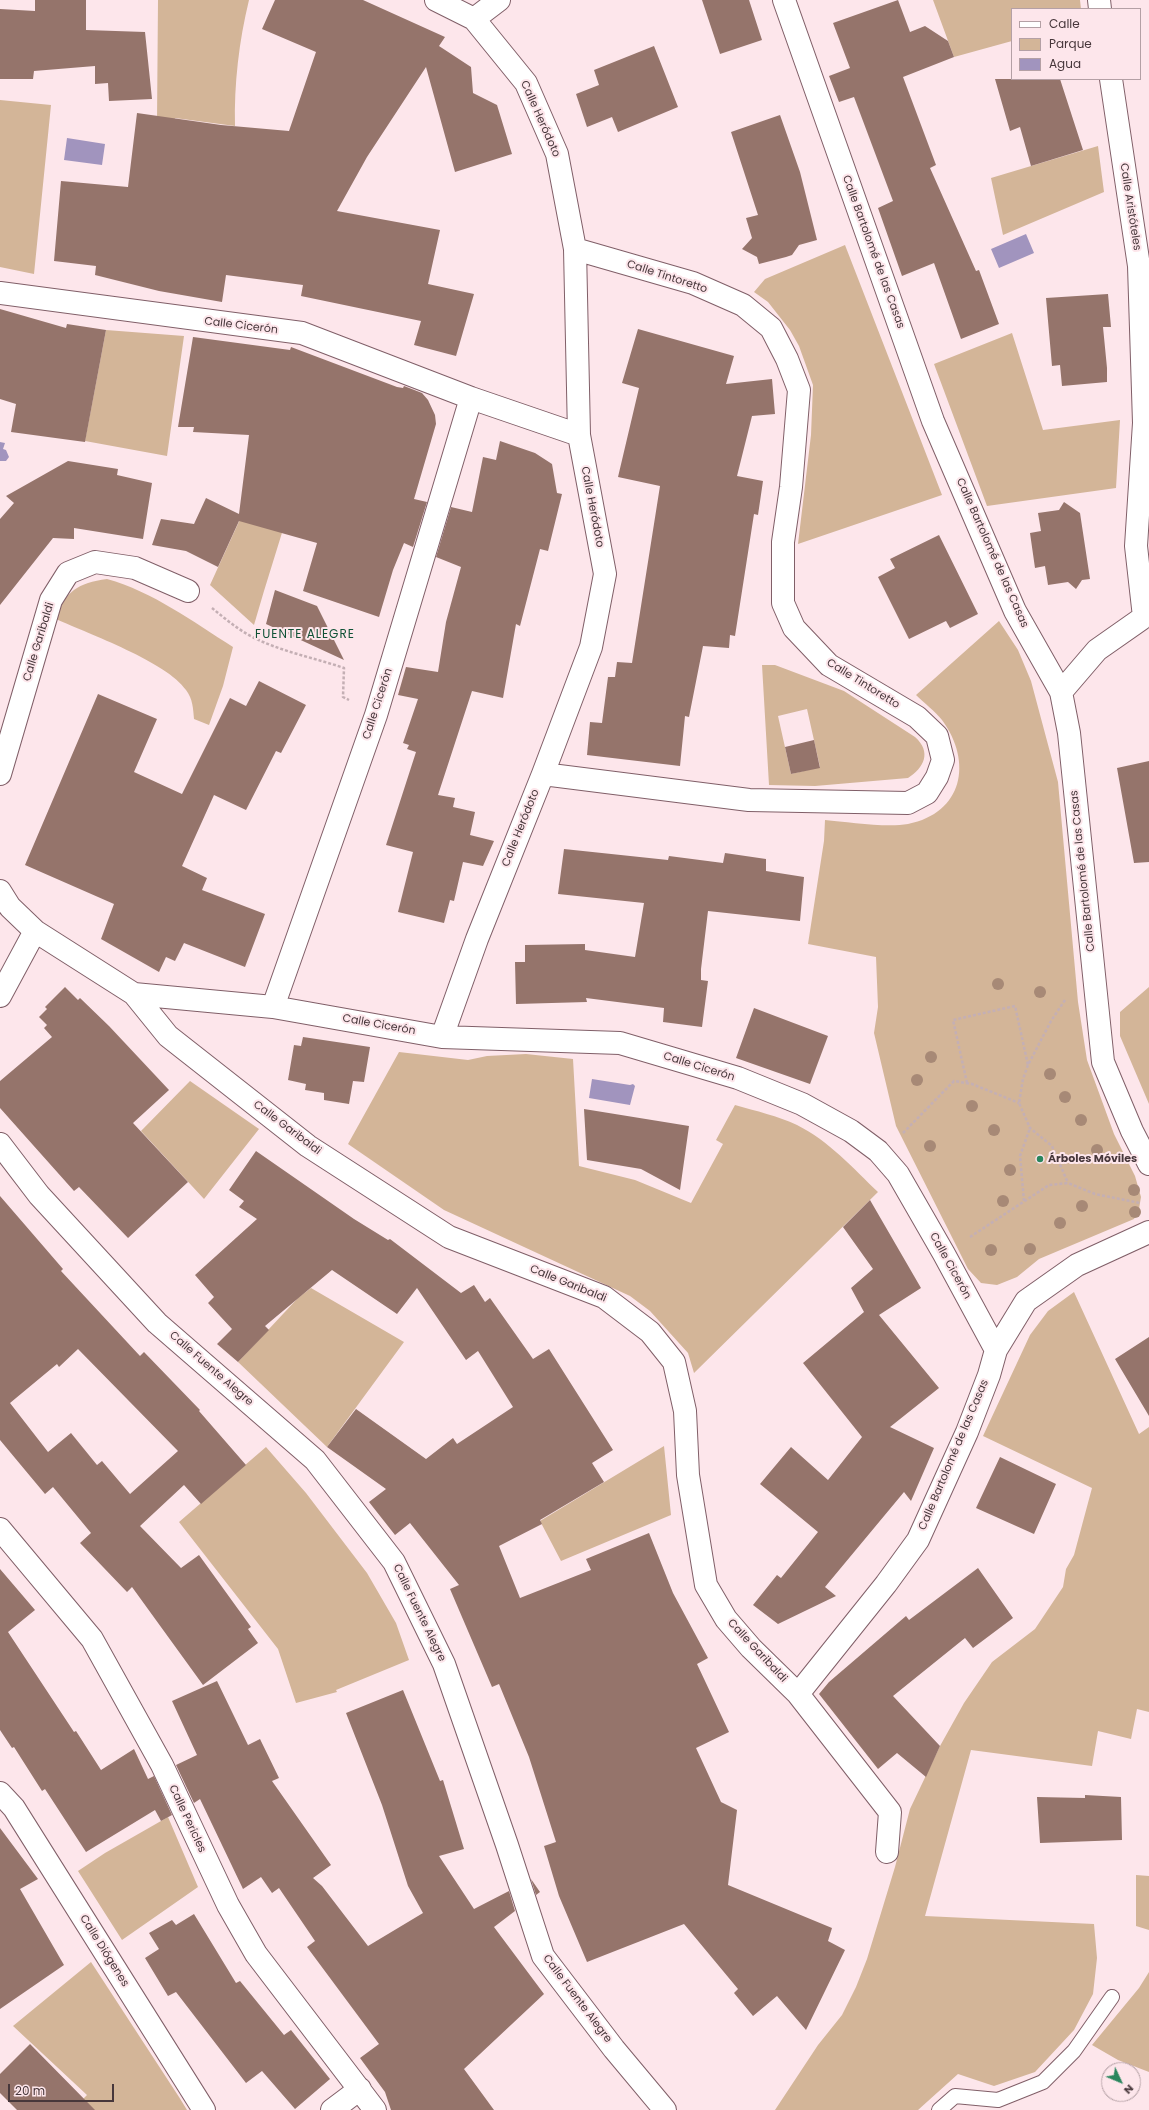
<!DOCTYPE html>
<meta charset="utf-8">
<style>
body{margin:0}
#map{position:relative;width:1149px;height:2110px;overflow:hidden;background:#fde6eb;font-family:Poppins,sans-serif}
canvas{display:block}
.legend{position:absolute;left:1011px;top:8px;width:130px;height:72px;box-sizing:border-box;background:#fde6eb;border:1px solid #b4a0a5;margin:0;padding:5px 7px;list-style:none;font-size:12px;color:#47373b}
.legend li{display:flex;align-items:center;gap:8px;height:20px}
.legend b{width:20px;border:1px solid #b4a0a5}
.north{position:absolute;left:1101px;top:2062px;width:40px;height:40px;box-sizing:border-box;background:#fde6eb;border:1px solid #b4a0a5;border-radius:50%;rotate:134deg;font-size:11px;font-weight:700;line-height:16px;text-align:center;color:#47373b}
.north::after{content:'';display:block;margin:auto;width:14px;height:18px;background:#29865d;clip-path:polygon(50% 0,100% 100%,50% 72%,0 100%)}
.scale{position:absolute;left:8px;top:2084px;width:106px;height:18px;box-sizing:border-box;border:2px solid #47373b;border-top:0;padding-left:5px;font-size:12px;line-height:14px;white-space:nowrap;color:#47373b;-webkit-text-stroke:3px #fde6eb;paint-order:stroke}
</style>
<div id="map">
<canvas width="1149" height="2110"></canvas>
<ul class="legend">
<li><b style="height:5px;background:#fff"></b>Calle</li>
<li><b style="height:11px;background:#d3b598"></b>Parque</li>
<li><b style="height:11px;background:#a194be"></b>Agua</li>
</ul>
<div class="north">N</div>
<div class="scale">20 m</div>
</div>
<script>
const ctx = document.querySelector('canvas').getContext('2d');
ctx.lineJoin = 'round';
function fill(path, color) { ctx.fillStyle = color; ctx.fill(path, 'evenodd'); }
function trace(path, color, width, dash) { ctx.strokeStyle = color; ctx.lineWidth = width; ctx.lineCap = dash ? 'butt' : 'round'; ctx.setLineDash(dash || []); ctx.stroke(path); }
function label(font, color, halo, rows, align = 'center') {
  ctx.font = font + ' Poppins,sans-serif'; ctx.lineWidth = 4; ctx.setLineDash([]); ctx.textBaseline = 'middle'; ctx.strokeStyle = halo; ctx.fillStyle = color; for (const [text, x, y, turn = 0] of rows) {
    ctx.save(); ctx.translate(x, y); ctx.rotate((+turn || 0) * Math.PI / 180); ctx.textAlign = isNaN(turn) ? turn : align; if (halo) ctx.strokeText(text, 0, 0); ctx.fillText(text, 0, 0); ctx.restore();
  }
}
fill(new Path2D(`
 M158,0H249C239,41 234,84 235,126L175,118L174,124L157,121Z
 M933,0H1080L1081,9H1012V41L954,57Z
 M0,100L51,105L34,274L0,267Z
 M1098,146L1104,192L1003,235L991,178Z
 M845,245L942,495L798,544L811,435L813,385L799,346L790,330L768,302L754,292L765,279Z
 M106,330L184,336L167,456L85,441Z
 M1012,333L1043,430L1120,420L1116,488L987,506L934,364Z
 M295,489C282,535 267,579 254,625L210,585L242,515Z
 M107,579C153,592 192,621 233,647L223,686L209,725L194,719C193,709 193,699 186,690C167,662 89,634 56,619C65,591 78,583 107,579Z
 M999,621L1018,650L1031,681L1058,782L1078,1002L1087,1060L1114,1134L1135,1176L1141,1197L1139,1209L1134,1219L1039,1259L1017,1277L997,1285L981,1283L968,1269L896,1126L874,1033L878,1007L876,957L808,944L824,841L825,820C847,822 887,828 908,824C963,813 973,762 942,720C935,711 924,703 916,695Z
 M762,665H775L844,691L915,737C932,752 924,768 908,778L815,786L769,785ZM807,709L820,767L791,774L778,716Z
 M1149,987V1104L1120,1036V1012Z
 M399,1052L468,1060L487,1056L526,1054L573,1059L579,1166L635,1180L691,1203L723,1144L716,1140L735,1105C756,1111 778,1116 797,1125C829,1141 853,1168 878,1192L694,1373L688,1353L650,1311L630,1296L444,1210L348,1144Z
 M190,1081L259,1129L204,1199L141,1131Z
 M311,1288L404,1342L327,1447L238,1362L298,1298Z
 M1074,1292L1139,1434L1149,1427V1712L1137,1709L1131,1739L1098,1731L1092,1766L971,1750L925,1916L1094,1924L1097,1958L1093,1994L1074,2030L1035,2072L994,2086L958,2074L918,2110H775L818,2045L842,2015L856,1987L867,1959L895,1867L910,1809L940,1746L964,1703L992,1662L1035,1629L1063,1587L1066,1569L1074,1555L1092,1488L983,1436L1030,1335L1048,1311Z
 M664,1446L671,1515L561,1561L540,1521Z
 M266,1447L306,1493L367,1573L396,1623L409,1660L336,1690L337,1692L296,1703L278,1649L179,1522Z
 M168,1817L198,1887L122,1940L78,1871L105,1853Z
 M1136,1875L1149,1876V1930L1136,1926Z
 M91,1962L179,2097L187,2110H72L87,2095L13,2026Z
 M1149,1972V2072L1118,2060L1092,2045L1139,1988Z`), '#d3b598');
fill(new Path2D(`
 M67,138L105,144L102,165L64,160Z
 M1026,234L1034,253L999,268L991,249Z
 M0,442L5,443L3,449L6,450L9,457L6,461H0Z
 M592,1079L630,1085L633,1084L635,1086L630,1105L589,1098Z`), '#a194be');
fill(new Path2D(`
 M35,0H86V30L145,32L152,99L109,101L108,83L95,84V66L34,71L33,79H0V9L35,11Z
 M275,0H363L445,37L439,46L471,67L473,93L497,105L512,154L455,172L426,67L367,157L337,211L440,230L428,284L474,294L456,356L414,345L421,321L301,296L303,285L226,275L222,302L159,291L95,275L96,266L54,261L61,181L128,187L137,113L221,125L289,131L316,52L262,29Z
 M702,0H749L762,40L720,54Z
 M898,0L910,32L925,26L948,41L954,57L903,77L936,165L930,168L976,271L979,270L999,324L961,339L934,263L902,276L878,208L893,201L854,97L839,102L829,76L850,68L833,23Z
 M654,46L678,107L618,132L612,117L587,127L576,94L599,85L594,70Z
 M995,79H1060L1083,150L1031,166L1020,127L1010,131Z
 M780,115L800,172L817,240L799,245L792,255L786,257L759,264L757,257L742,249L752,238L746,218L758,215L731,132Z
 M1108,294L1111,327H1103L1107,368V382L1062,386L1060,365L1052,366L1046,298Z
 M0,309L66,328L67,324L106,330L85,442L11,432L16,404L0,399Z
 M638,329L734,356L726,384L772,379L775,414L752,416L737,476L763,481L758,515L754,514L735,636L730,635L729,648L703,646L689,717L685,716L680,766L587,755L590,722L602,723L608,677H615L617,662L632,663L660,486L618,477L639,388L622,383Z
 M193,337L290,350L291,347L397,387L403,388L404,386L422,393L428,400L435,415L436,424L414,499L427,502L413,547L404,543L393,570L379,617L303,591L317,543L239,521L218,567L186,551L152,545L161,519L194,524L206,498L239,514L249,435L193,432L194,427H178Z
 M500,441L535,453L552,464L557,493L562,494L548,551L540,549L520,626L516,624L503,698L472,691L438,795L455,798L453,807L475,812L470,835L494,841L483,866L463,862L454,901L450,900L444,923L398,912L413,852L386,845L416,752L407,749L409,745L403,743L418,699L398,695L406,667L438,672L446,622L461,567L436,557L451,507L472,512L483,457L496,460Z
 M68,461L118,469L117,475L152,483L143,539L74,528V539L53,538L0,605V519L14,503L6,496Z
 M1064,502L1080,513L1090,579L1082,580L1076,589L1068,582L1048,585L1045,566L1035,568L1030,533L1041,531L1038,513L1059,510Z
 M939,535L978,614L950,628L946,621L909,639L878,577L895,568L890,559Z
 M275,590L317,606L344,660L266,624Z
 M259,681L306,705L281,753L276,751L246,810L214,795L182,866L207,878L202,890L265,914L245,967L184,943L175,961L166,957L159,972L101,939L114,904L25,865L98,694L157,719L134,772L182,794L230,698L246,706Z
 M814,740L820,768L791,774L785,747Z
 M1149,761V862L1134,863L1117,768Z
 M564,849L668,860L669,856L723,863L725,853L766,859V871L804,877L800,921L708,911L701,969V980L708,981L702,1027L663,1022L664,1008L586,998L587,1002L516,1004L515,962H525V945L585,944V950L635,957L644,903L558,894Z
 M65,987L78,1000L80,998L109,1026L169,1090L133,1123L188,1182L128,1238L79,1187L74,1191L0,1108V1081L52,1037L44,1028L47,1025L39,1017L47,1009L45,1007Z
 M754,1008L828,1036L810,1084L736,1058Z
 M303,1037L370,1047L364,1082L353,1081L349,1104L324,1100V1093L305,1090L306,1084L288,1080L294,1045L301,1046Z
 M584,1109L689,1126L680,1190L641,1169L587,1160Z
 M256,1151L354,1219L388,1240L390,1239L461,1293L474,1285L485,1302L490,1298L533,1359L549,1349L613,1450L592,1463L604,1482L540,1520L542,1524L499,1546L520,1598L591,1570L586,1559L649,1533L673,1593L708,1658L697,1664L729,1732L696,1748L721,1802L737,1810L728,1885L832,1928L828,1941L845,1950L806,2030L777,1996L753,2016L734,1993L738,1989L684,1924L587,1962L559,1896L544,1846L556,1842L529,1757L499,1684L492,1687L450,1589L459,1585L410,1523L395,1535L369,1502L386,1489L327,1447L356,1409L426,1459L453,1438L457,1444L513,1407L478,1351L466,1360L417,1288L397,1314L332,1270L265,1326L269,1330L238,1362L217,1344L232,1329L208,1303L214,1297L195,1275L257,1219L239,1207L244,1201L229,1190Z
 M0,1196L63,1269L61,1271L140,1356L144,1352L200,1410L199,1411L246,1465L201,1504L184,1485L140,1526L181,1568L199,1555L251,1627L248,1629L258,1643L203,1685L132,1587L127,1592L80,1543L91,1533L53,1487L45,1494L0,1440ZM78,1349L178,1451L130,1494L102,1461L97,1465L71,1433L48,1452L10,1403L57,1364L59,1367Z
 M870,1200L921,1288L879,1315L939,1388L890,1427L934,1448L911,1501L904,1492L825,1587L836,1596L778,1624L753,1605L777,1575L781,1578L818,1532L760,1484L791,1447L828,1480L862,1437L803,1363L864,1312L851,1288L873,1269L843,1227Z
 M1149,1337V1416L1115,1359Z
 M1000,1457L1056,1484L1034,1534L976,1508Z
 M978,1568L1013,1618L973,1648L965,1638L893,1696L940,1746L926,1777L897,1753L878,1769L819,1694L829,1682L906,1616L909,1620Z
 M0,1569L35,1610L8,1632L74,1732L76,1731L101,1770L134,1749L148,1779L154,1776L172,1815L161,1821L155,1810L86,1852L45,1789L42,1791L14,1747L12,1748L0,1730Z
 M217,1681L248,1745L260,1739L279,1778L272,1781L331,1865L313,1878L322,1886L368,1946L423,1913L408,1886L382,1805L346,1713L403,1690L440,1781L443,1780L464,1849L439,1856L474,1909L509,1891L515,1911L494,1927L544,1994L464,2069L494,2110H391L385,2092L360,2058L379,2044L307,1947L315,1941L279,1888L272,1893L261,1877L243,1889L200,1799L194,1803L176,1765L197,1755L172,1701Z
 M1085,1795L1121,1797L1122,1840L1040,1843L1037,1797L1085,1798Z
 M0,1828L38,1879L20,1889L64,1965L0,2009Z
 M531,1879L540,1892L536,1895Z
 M194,1914L236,1983L240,1981L284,2035L291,2030L330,2079L295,2109L262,2071L246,2083L176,1992L168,1996L145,1958L159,1949L149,1933L172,1920L176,1925Z
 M30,2044L95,2110H17L0,2093V2074Z`), '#95746b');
const service = new Path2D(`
 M939,2110L955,2096L998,2100L1043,2082L1074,2051L1112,1997`);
const minor = new Path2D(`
 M436,0L474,19L526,83L557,154L575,249L579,435L605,574L591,647L543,774L477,939L442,1037
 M784,0L933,421L1015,611L1061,692L1069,733L1103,1062L1132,1131L1149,1164
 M1099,0L1100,9
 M474,19L499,0
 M1111,79L1139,266L1144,423L1136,546L1144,617
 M0,293L302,333L471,398L579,435
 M1061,692L1097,650L1144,617
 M0,774L51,600L68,573L95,562L135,568L188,591
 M543,774L749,800L908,803L927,793L937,777L943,760L937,736L917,717L829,665L794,628L783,603V542L791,487L799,390L787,359L771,328L743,305L693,283L575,249
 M0,891L10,907L35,931L134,994L168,1036L308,1146L449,1237L604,1297L650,1332L674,1362L685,1411L688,1475L706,1585L726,1619L751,1648L798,1694L890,1812L887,1852
 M134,994L273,1007L442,1037L620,1043L738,1078L802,1104L851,1131L878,1151L898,1174L944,1254L996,1350
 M0,996L35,931
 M273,1007L376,715L471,398
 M0,1529L92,1639L162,1765L228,1905L256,1954L375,2110
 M798,1694L886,1584L918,1540L967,1432L989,1375L996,1350L1026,1301L1077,1265L1149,1232
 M0,1793L14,1808L204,2110
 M332,2110L360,2089`);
const tertiary = new Path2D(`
 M0,1144L39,1195L157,1323L315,1460L394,1562L444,1664L507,1845L543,1956L614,2049L665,2110`);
trace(service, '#805f68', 16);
trace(minor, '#805f68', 24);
trace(tertiary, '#805f68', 24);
trace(new Path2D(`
 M212,608C223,617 235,627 247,634C277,651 312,657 344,668L343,697L349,700
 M1065,1000L1051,1021L1028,1065L1023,1079L1019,1103L1030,1128L1052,1146L1068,1183
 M967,1083L953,1020L1015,1006L1028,1065
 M903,1133L954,1081L972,1084L1019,1103
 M1024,1201L1020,1156L1030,1128
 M970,1237L1049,1185L1068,1183L1095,1194L1140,1203`), '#c4afb4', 2.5, [3, 2]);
trace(service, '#fff', 14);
trace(minor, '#fff', 22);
trace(tertiary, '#fff', 22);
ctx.fillStyle = '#a78976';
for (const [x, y] of [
 [998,984],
 [1040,992],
 [931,1057],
 [1050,1074],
 [917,1080],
 [1065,1097],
 [972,1106],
 [1081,1120],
 [994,1130],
 [930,1146],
 [1097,1150],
 [1010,1170],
 [1134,1190],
 [1003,1201],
 [1082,1206],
 [1135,1212],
 [1060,1223],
 [1030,1249],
 [991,1250]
]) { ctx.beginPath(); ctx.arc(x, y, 6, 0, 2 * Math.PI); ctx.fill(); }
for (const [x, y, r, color] of [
 [1040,1159,4,"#29865d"]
]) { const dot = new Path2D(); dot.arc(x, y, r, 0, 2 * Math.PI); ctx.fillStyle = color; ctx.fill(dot); trace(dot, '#fde6eb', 1.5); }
label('11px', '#47373b', '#fde6eb', [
 ["Calle Heródoto",540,119,66],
 ["Calle Aristóteles",1130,207,81],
 ["Calle Bartolomé de las Casas",873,252,70],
 ["Calle Tintoretto",667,277,18],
 ["Calle Cicerón",241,326,7],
 ["Calle Heródoto",592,507,79],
 ["Calle Bartolomé de las Casas",992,553,66],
 ["Calle Garibaldi",39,642,-73],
 ["Calle Tintoretto",863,684,32],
 ["Calle Cicerón",378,704,-72],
 ["Calle Heródoto",521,828,-68],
 ["Calle Bartolomé de las Casas",1083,871,-96],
 ["Calle Cicerón",379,1025,10],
 ["Calle Cicerón",699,1067,17],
 ["Calle Garibaldi",287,1128,37],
 ["Calle Cicerón",950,1266,61],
 ["Calle Garibaldi",568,1284,22],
 ["Calle Fuente Alegre",211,1369,41],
 ["Calle Bartolomé de las Casas",954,1455,-67],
 ["Calle Fuente Alegre",419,1613,64],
 ["Calle Garibaldi",757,1651,47],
 ["Calle Pericles",187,1819,65],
 ["Calle Diógenes",104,1951,58],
 ["Calle Fuente Alegre",577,1999,53]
]);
label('bold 11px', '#47373b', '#fde6eb', [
 ["Árboles Móviles",1048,1159]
], 'left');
ctx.letterSpacing = '1px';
label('12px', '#0f5236', '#fde6eb', [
 ["FUENTE ALEGRE",305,635]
]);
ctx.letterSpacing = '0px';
</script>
